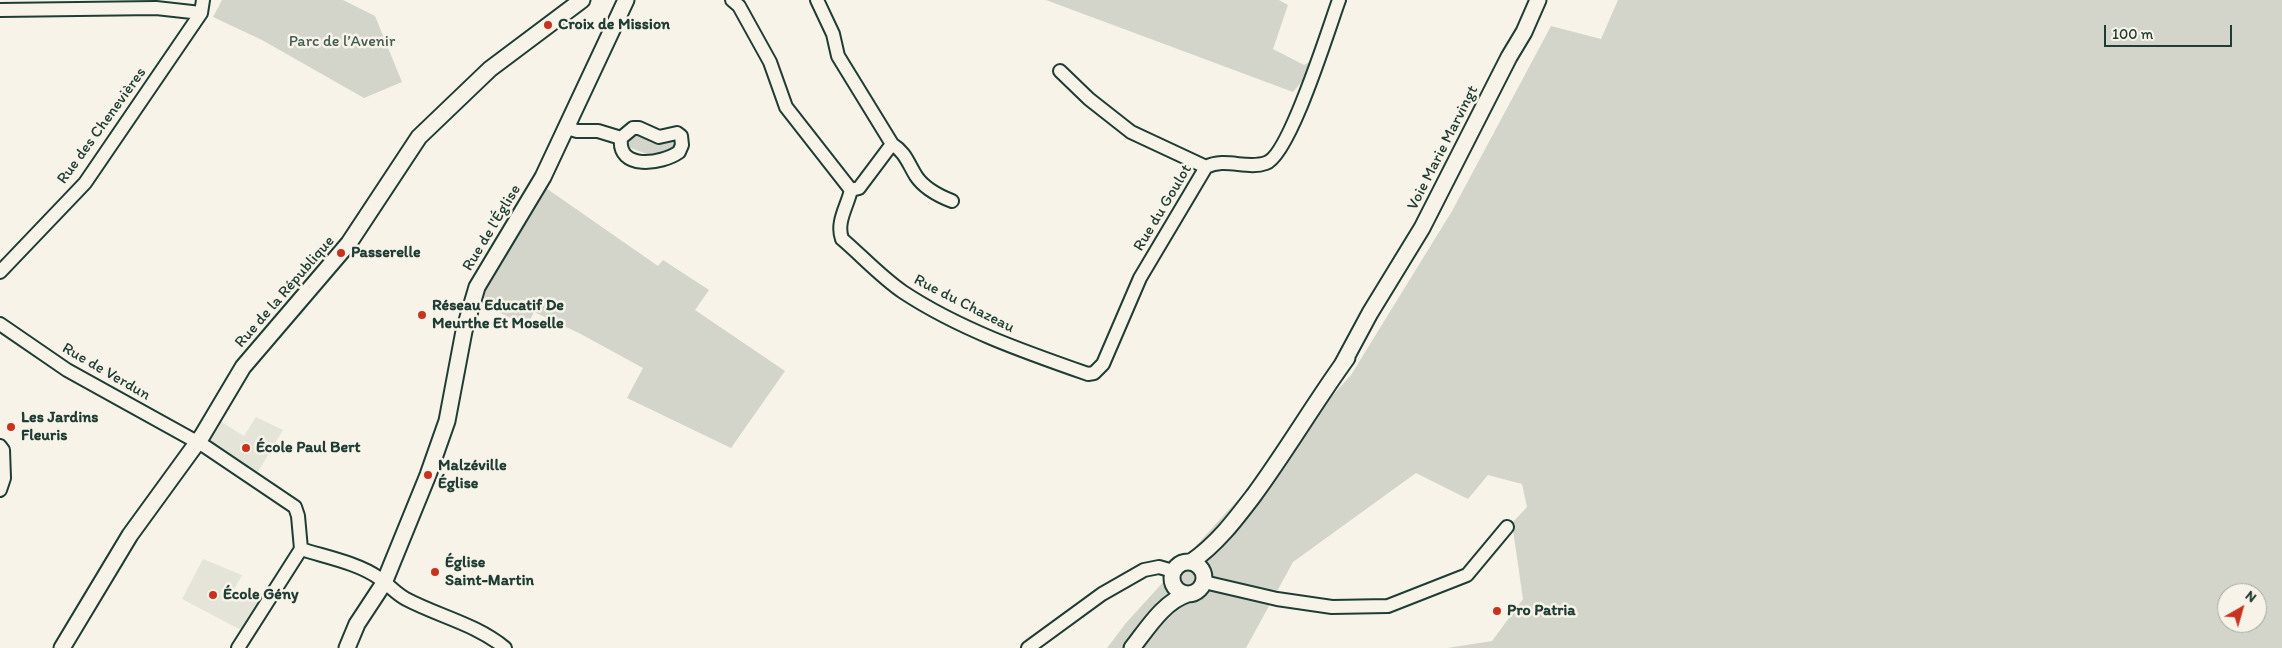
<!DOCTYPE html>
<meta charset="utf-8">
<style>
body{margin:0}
#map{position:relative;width:2282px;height:648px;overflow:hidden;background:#f7f3e8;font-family:Itim,sans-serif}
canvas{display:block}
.north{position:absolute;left:2217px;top:583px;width:50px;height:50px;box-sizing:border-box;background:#f7f3e8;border:1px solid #a1aaa0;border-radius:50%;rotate:38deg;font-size:14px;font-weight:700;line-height:20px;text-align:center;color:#1f3d34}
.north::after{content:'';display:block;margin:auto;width:18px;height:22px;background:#c8321e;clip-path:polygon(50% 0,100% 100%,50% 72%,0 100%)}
.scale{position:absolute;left:2104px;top:25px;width:128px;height:22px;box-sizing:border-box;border:2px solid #1f3d34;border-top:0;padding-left:6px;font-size:15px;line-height:18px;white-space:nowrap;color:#1f3d34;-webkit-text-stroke:4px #f7f3e8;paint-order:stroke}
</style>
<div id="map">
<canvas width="2282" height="648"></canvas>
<div class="north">N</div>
<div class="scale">100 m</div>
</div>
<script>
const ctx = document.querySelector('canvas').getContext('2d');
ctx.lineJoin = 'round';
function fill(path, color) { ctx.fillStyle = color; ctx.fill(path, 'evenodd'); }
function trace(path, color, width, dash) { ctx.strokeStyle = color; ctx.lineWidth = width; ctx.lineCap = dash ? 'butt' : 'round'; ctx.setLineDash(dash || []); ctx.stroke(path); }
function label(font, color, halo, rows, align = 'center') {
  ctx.font = font + ' Itim,sans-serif'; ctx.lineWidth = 5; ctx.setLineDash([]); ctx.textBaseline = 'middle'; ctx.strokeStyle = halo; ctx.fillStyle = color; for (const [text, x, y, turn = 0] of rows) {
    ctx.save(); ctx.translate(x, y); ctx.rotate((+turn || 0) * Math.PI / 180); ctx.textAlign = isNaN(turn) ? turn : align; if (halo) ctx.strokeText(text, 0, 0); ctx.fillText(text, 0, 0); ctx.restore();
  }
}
fill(new Path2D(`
 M256,417L283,430L256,475L207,438L218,420L244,436Z
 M203,559L242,575L234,590L251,601L256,593L262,596L241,630L182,599Z`), '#e5e4d9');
fill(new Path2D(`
 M222,0H343L375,16L402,82L364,98L262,40L213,17Z
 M1046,0H1279L1288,5L1273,49L1304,65L1328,51L1293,92Z
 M1618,0H2282V648H1447L1492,641L1523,599L1512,523L1527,507L1522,484L1488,475L1468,499L1416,473L1293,562L1246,648H1107L1126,623L1351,375L1452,211L1551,26L1601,39ZM2227,593H2257V623H2227Z
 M632,132L674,138L679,142L671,155H649L631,148L626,151L625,140Z
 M543,186L658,266L663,260L709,290L695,310L785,371L731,448L627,398L643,368L579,333L534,312L527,326L476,301Z`), '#d3d5ca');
const minor = new Path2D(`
 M732,0L739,6L770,62L786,107L851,190C847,207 836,222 842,239C862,256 881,277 903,292C959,329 1025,352 1088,374L1094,373L1103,364L1140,278L1206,167C1225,157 1247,170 1266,163C1290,155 1329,27 1339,0
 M817,0L833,34L838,56L892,144C905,152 908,163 916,176C924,188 939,196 952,201
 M0,10L156,8L201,13
 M1060,71L1089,99L1131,132L1206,167
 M567,128L577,131H598L621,138
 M633,128H639L659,137L677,133L681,136L682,145L679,152C662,164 617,171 621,138Z
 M851,190L859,188L892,144
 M0,272L85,183L201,13L203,0
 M0,324L67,370L206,447L295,507L298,516L301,549
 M0,446L3,450L4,478L0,490
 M301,549C326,557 358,563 379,578C388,584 395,593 406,599C438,616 476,624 505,648
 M1204,582L1277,599L1332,607L1388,606L1467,575L1507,527
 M238,648L301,549
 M1028,648L1102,594L1144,570L1159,567L1173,571`);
const major = new Path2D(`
 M1342,365L1370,313L1422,228L1509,57L1524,32L1538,0
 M1172 578a16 16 0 1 1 32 0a16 16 0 1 1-32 0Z
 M1191,562C1217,544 1235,520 1254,495C1287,450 1315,402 1347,358
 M62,648L130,535L202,436L243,367L349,243L419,137L490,69L582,0
 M347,648L357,624L384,583L428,475L447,421L464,331L477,287L543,177L626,0
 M1132,648C1147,629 1164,601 1188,594`);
trace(minor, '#1f3d34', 16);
trace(major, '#1f3d34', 19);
trace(minor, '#f7f3e8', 12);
trace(major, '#f7f3e8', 15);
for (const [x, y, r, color] of [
 [548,25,5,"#c8321e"],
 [341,253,5,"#c8321e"],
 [422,315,5,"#c8321e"],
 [11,427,5,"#c8321e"],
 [246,448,5,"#c8321e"],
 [428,475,5,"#c8321e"],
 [435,572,5,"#c8321e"],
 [213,595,5,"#c8321e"],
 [1497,611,5,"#c8321e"]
]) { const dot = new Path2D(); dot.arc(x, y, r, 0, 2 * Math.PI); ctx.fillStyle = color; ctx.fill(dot); trace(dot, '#f7f3e8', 2); }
label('bold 16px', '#1f3d34', '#f7f3e8', [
 ["Croix de Mission",558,25],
 ["Passerelle",351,253],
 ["Réseau Educatif De",432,306],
 ["Meurthe Et Moselle",432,324],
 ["Les Jardins",21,418],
 ["Fleuris",21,436],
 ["École Paul Bert",256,448],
 ["Malzéville",438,466],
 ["Église",438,484],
 ["Église",445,563],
 ["Saint-Martin",445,581],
 ["École Gény",223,595],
 ["Pro Patria",1507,611]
], 'left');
label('16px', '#435b52', '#f7f3e8', [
 ["Parc de l’Avenir",342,42]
]);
label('16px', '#1f3d34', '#f7f3e8', [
 ["Rue des Chenevières",102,126,-54],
 ["Voie Marie Marvingt",1443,148,-63],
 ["Rue du Goulot",1163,208,-59],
 ["Rue de l'Église",492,228,-59],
 ["Rue de la République",285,292,-49],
 ["Rue du Chazeau",964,304,27],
 ["Rue de Verdun",106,372,30]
]);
</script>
